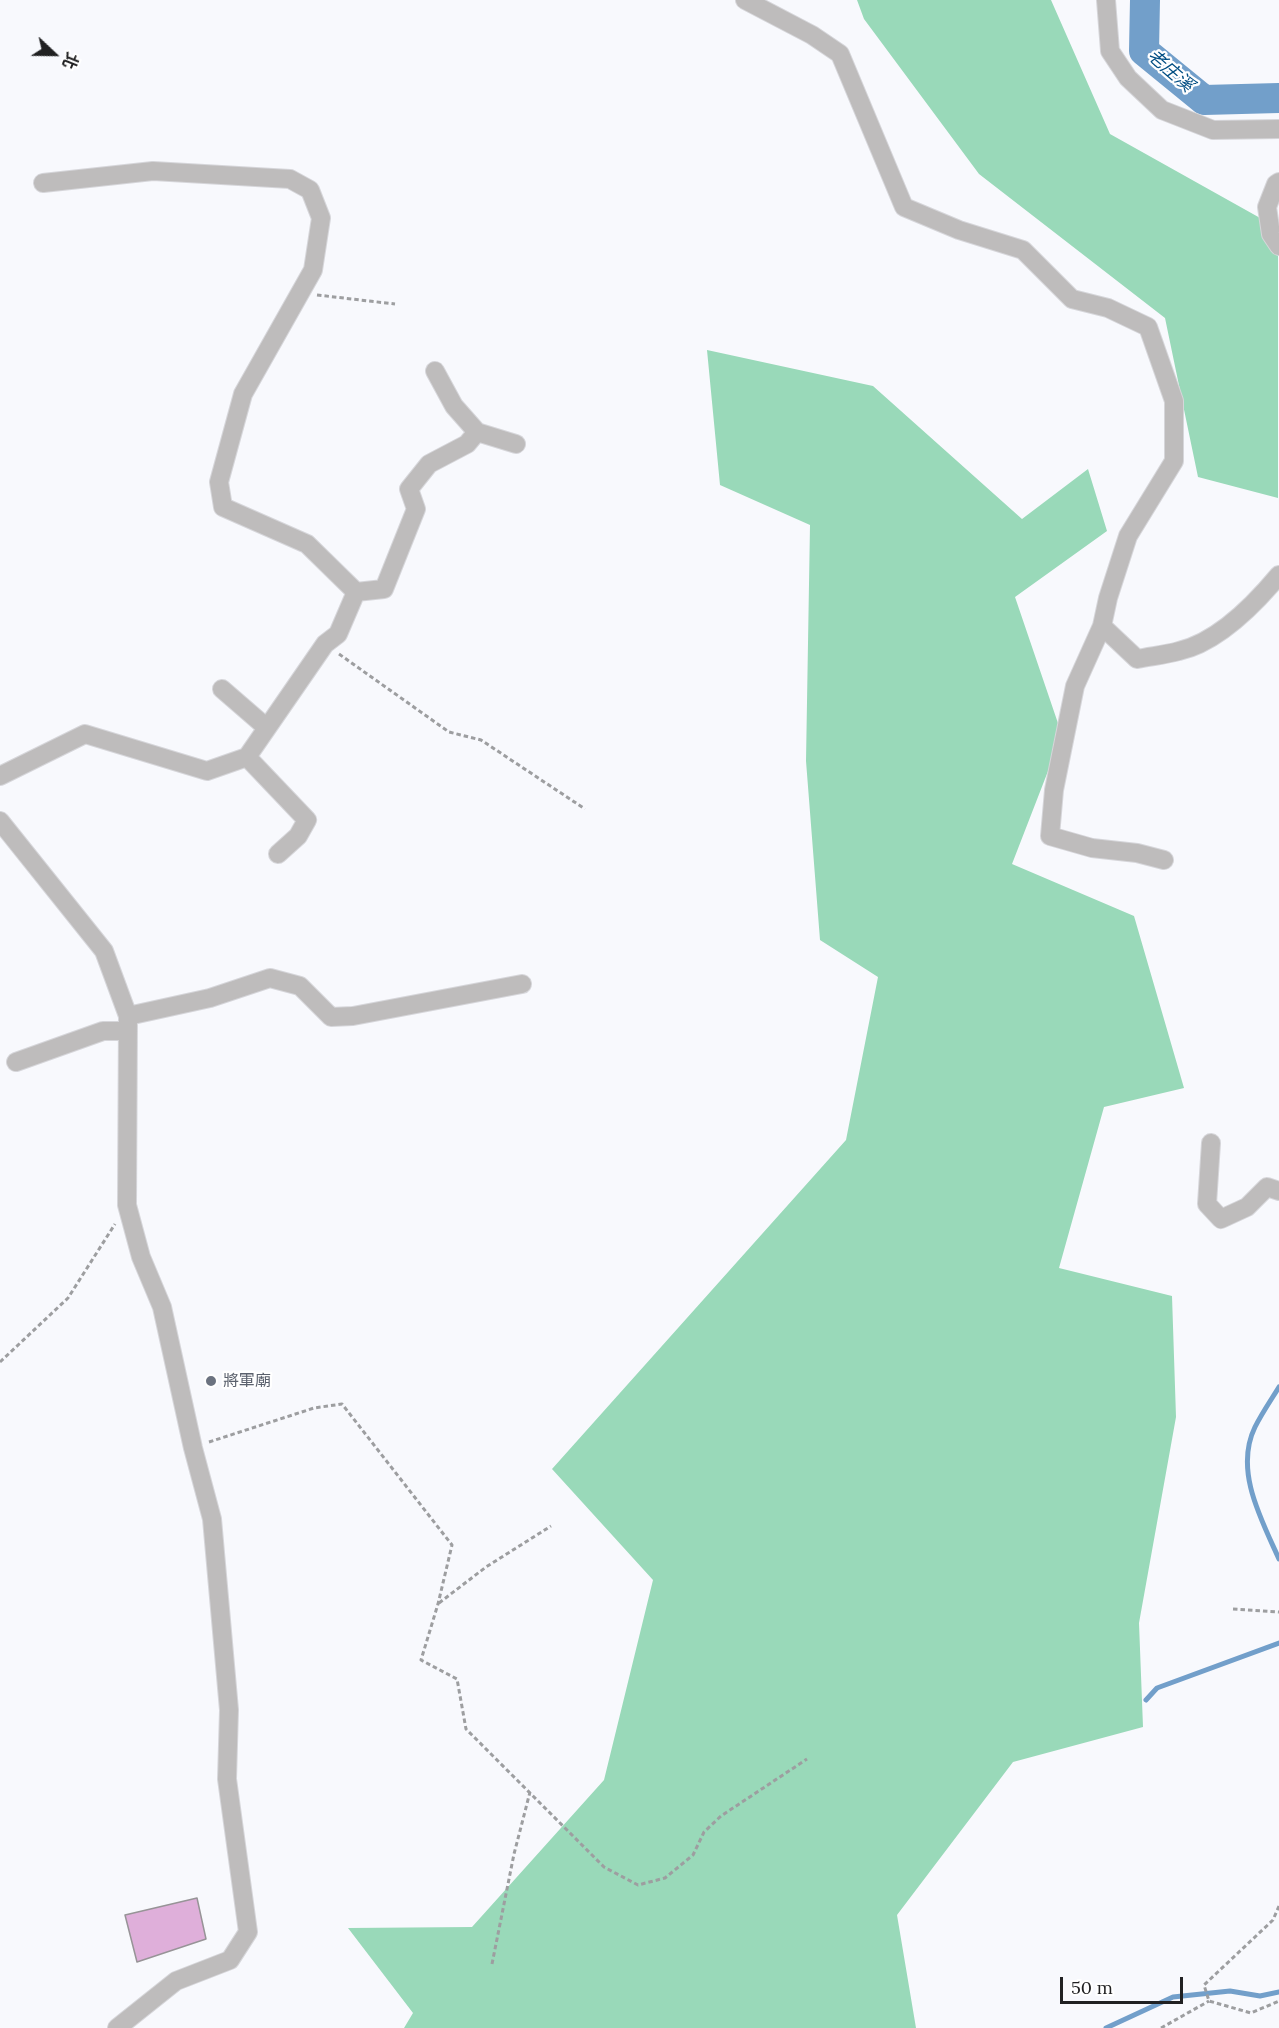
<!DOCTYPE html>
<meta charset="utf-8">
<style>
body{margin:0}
#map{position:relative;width:1279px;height:2028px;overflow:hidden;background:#f8f9fd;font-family:Lora,"Noto Sans TC",serif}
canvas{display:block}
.north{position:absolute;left:24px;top:24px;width:60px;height:60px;-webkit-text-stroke:4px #fff;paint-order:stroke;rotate:112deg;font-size:16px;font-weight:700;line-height:24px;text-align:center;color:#212122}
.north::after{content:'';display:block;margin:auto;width:21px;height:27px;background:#212122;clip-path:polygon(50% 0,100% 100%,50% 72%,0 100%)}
.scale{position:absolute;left:1060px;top:1977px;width:123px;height:27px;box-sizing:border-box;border:3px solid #212122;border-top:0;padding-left:8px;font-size:18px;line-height:21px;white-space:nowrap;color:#212122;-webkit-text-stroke:4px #fff;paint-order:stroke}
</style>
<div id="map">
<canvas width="1279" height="2028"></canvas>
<div class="north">北</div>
<div class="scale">50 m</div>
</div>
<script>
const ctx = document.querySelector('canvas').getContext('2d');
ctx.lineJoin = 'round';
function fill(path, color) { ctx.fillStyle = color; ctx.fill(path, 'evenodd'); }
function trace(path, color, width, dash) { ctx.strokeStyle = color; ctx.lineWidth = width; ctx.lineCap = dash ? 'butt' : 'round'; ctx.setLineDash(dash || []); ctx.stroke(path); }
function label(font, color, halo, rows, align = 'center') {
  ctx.font = font + ' Lora,"Noto Sans TC",serif'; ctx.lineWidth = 4.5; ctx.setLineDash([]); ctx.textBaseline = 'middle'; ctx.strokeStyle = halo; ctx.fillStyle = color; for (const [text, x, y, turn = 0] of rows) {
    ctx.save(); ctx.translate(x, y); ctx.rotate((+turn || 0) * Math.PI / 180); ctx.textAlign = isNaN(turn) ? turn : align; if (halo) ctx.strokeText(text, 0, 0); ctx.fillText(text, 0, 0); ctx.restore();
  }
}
fill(new Path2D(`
 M857,0H1051L1110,134L1278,228V498L1198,477L1165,318L979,174L864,19Z
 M707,350L873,386L1022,519L1088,469L1107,531L1015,597L1062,735L1012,864L1134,916L1184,1088L1104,1107L1059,1268L1172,1296L1176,1417L1139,1623L1143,1727L1013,1762L897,1915L916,2028H404L413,2013L348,1928L472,1927L604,1780L653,1580L552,1469L846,1140L878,977L820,940L806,761L810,525L720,485Z`), '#99d9b9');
trace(new Path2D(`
 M1279,1387C1271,1400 1262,1413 1255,1427C1234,1470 1261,1519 1279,1559
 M1146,1700L1157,1688L1279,1643
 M1106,2028L1173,1997L1230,1991L1260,1996L1279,1992`), '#729fca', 5);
trace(new Path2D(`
 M1145,0L1144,51L1204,100L1279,98`), '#729fca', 30);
const building = new Path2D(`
 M197,1898L206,1939L137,1962L125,1915Z`);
fill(building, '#dfafda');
trace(building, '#979497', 1.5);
const minor = new Path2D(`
 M745,0L812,35L840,54L904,207L959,230L1023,250L1072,299L1108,308L1148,327L1174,401V461L1128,536L1108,598L1102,626L1137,659C1151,656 1165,655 1179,651C1218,642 1254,605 1279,575
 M1106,0L1110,51L1128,78L1162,110L1213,130L1279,129
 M1279,182L1276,184L1267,207L1271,234L1279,246
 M435,371L454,406L477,432L516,444
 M356,592L384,589L416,509L409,489L429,464L467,444L477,432
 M1102,626L1075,686L1054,790L1050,836L1092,848L1137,853L1164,860
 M222,689L267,728
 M247,757L307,820L298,836L278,854
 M0,776L85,734L207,771L247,757L325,644L338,634L356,592L307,544L223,507L219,482L243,394L313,270L321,218L310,190L290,179L153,171L43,183
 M0,821L104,951L128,1016L127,1205L141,1257L162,1307L193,1448L212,1519L229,1710L227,1779L248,1932L230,1960L176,1981L117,2028
 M128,1016L210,998L270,978L300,986L331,1017L353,1016L522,984
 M16,1062L103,1031H128
 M1211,1143L1207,1204L1221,1219L1247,1207L1267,1187L1279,1191`);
trace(minor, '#d6d6da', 20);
trace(new Path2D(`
 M317,295L395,304
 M339,654L449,732L481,740L585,809
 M0,1362L68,1298L115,1224
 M209,1442L314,1408L342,1404L452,1545L438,1604L421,1660L457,1679L466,1729L604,1867L638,1885L665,1878L693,1855L704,1832L721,1816L807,1759
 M439,1603L486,1567L551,1526
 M1233,1609L1279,1612
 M1279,1906L1273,1920L1204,1985L1209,2001L1251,2013L1279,2001
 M492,1964L514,1854L530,1792
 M1161,2028L1209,2001`), '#9d9ea0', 3, [4.5, 3]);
trace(minor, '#bebcbc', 18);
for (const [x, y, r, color] of [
 [211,1381,6,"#6b7280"]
]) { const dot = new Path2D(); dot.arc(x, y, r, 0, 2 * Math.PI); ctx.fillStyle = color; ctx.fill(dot); trace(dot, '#fff', 2); }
label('16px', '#5b616d', '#fff', [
 ["將軍廟",223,1381]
], 'left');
label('italic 18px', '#024e83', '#fff', [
 ["老庄溪",1170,71,41]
]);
</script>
